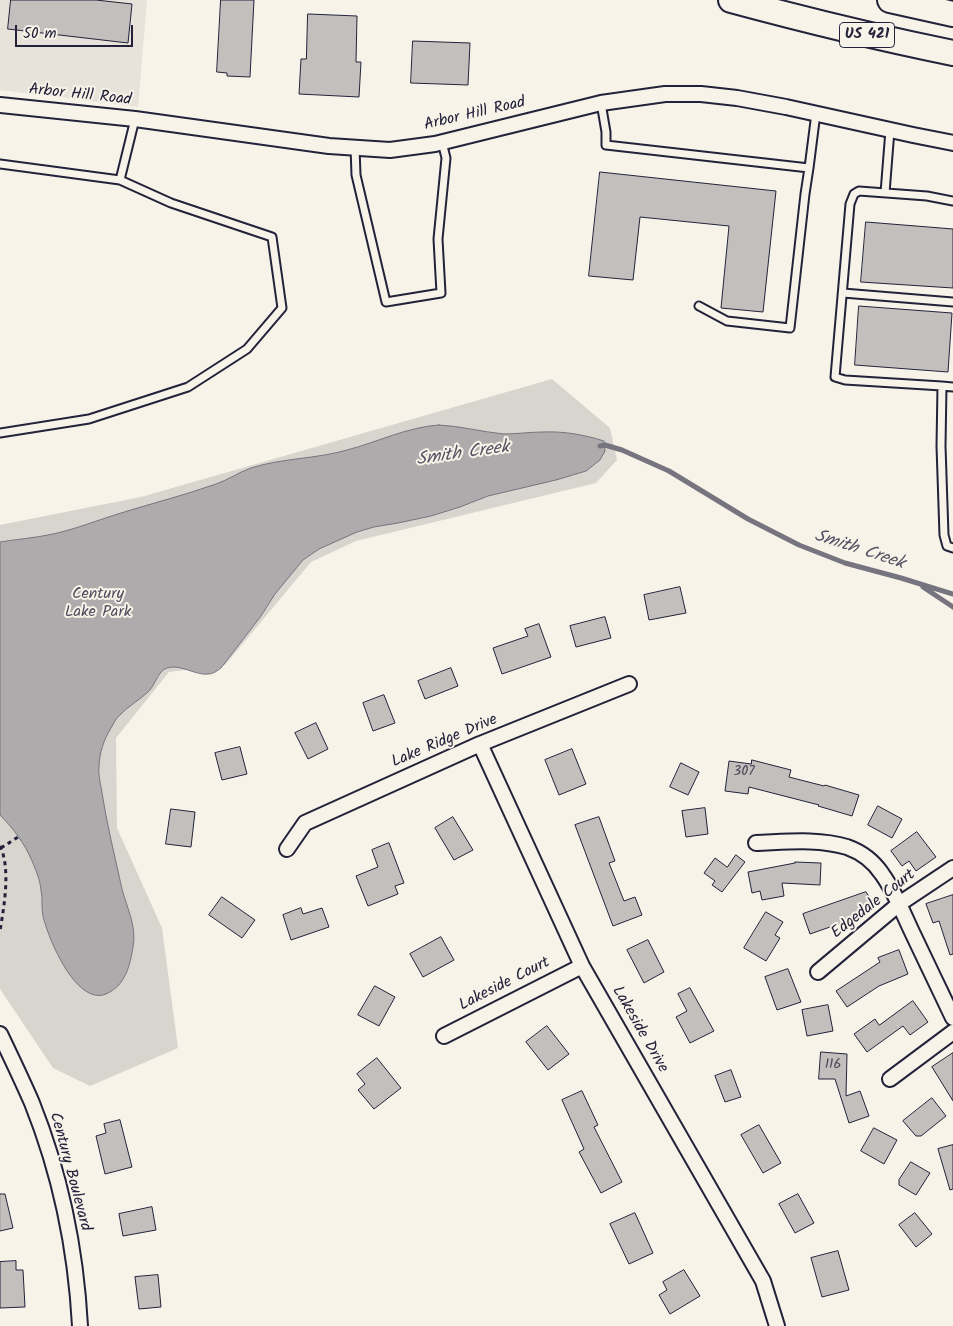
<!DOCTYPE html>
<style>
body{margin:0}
#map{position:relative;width:953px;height:1326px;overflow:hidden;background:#f7f3e8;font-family:Kalam,sans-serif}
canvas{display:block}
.scale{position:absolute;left:15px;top:25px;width:118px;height:22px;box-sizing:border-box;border:2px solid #22223b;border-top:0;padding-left:6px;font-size:15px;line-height:18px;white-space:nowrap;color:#22223b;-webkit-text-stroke:4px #f7f3e8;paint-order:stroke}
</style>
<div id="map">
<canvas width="953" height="1326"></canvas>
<div class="scale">50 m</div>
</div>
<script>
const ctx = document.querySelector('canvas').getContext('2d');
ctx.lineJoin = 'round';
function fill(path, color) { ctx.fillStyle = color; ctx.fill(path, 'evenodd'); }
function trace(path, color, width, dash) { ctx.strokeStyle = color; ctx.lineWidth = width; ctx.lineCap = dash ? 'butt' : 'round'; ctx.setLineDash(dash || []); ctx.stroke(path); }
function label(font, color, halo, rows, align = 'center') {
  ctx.font = font + ' Kalam,sans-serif'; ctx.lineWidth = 4; ctx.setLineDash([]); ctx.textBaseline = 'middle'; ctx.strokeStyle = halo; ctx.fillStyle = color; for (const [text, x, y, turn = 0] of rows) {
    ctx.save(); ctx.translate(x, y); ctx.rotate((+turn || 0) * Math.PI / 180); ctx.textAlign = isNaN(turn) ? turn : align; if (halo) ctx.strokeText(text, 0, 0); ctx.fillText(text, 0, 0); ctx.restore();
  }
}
fill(new Path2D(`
 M0,0H147L138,107L0,90Z`), '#e7e3db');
fill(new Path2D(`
 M552,379L610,428L617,460L596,483L356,541L311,562L225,665L169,672L116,738L117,828L162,928L178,1048L90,1086L53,1068L0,989V525L141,497Z`), '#d8d5cf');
const water = new Path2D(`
 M439,425C461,426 482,432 504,434C517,434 530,432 543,432C564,431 585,435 604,441L605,451L600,460L586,471L556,480L488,496L460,507L431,516L398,523L374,527L357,532L319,549L303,560L275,594L261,616L221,668C217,671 213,674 208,674C194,676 174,659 161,672C156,678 154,686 149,691C140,700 128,706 120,715C116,718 114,723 111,728C104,739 99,754 99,767C98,775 101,785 102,793C107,825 115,857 122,889C127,908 137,927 133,947C130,966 125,986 106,994C76,1006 48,938 43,916C41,907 43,899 41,890C40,880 36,870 32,861C25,844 13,828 0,815V542C18,539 35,538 53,534C76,529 98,520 121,513C153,503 185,495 216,484C228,480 239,472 251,468C282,458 316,459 347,450C378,442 407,427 439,425Z`);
fill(water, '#aeabad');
trace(water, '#76747f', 1);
trace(new Path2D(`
 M600,446L605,445L622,450L669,471L748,519L799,545L845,563L901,578L953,594
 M923,587L953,607`), '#76747f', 5);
const building = new Path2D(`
 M11,0H96L132,4L128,43L8,29Z
 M221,0H254L250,77L227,76V73L217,72Z
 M308,14L357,16L356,62H361L359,97L299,94L301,59H306Z
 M413,41L470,43L468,85L411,83Z
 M600,172L776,191L763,312L721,308L729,226L640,217L633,280L589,276Z
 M866,222L953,229V288L861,282Z
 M859,306L952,313L948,372L855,365Z
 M680,587L686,613L649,620L644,595Z
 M605,617L611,638L576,647L570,626Z
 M539,624L551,657L502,674L493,648L528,636L525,629Z
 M451,668L458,686L425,699L418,681Z
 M384,695L395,723L373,731L363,703Z
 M316,723L328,749L308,759L295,733Z
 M240,747L247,774L222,780L215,753Z
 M572,749L586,784L559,795L545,760Z
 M752,760L791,770L789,777L824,786L825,785L859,795L852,816L818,806L819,805L749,787L748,794L725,791L729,761L751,764Z
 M681,763L699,772L688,795L670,787Z
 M878,806L902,819L892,838L868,825Z
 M705,808L708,834L686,837L682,811Z
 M171,809L195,812L191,847L166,844Z
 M453,817L473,850L454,860L435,828Z
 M599,817L615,861L609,863L624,901L635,897L642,915L613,926L575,825Z
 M917,832L936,857L916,871L909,861L902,866L891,851Z
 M389,843L404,883L395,886L398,894L368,906L356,876L378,867L372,850Z
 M736,855L745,862L722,892L712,885L715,881L704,873L715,858L727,867Z
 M795,862L821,863L820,885L782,883L784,896L762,900L760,891L752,893L748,872L795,863Z
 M866,892L874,904L850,920L810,934L803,914Z
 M953,895V954L950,955L939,921L933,923L926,904Z
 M222,897L255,920L242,938L209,915Z
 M301,908L303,914L322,908L329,927L291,940L283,915Z
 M766,912L783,922L775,935L780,938L766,961L744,948Z
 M441,937L454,960L423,977L410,954Z
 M648,940L664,972L644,983L627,950Z
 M899,950L908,974L879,986L847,1007L836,991L880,962L878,958Z
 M788,969L801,1002L777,1010L765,977Z
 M375,986L395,997L379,1026L358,1015Z
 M690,988L714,1031L690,1043L676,1017L687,1011L678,994Z
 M913,1001L928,1022L910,1035L903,1026L867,1052L854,1034L875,1019L879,1025Z
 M828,1005L833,1031L807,1036L802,1010Z
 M547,1026L569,1054L548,1070L526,1042Z
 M821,1052L847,1054L846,1096L860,1091L869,1116L849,1123L835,1079H819Z
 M953,1053V1101L932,1067Z
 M377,1058L401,1088L374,1109L358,1090L365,1084L357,1074Z
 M731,1070L741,1097L725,1102L715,1076Z
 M582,1091L598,1125L594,1127L622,1182L601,1193L579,1152L584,1149L562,1100Z
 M932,1098L946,1116L921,1136H916L903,1121Z
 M120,1120L132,1167L105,1174L96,1136L106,1133L104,1124Z
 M759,1125L781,1163L763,1173L741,1135Z
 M874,1128L897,1140L884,1164L861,1151Z
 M953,1145V1189L950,1190L938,1149Z
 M911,1162L930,1173L916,1195L899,1185V1180Z
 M0,1194H5L13,1228L0,1231Z
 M798,1194L814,1223L795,1233L779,1204Z
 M152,1207L156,1230L123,1236L119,1214Z
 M635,1213L653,1253L629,1264L610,1224Z
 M915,1213L932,1234L916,1247L899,1225Z
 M838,1251L849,1290L822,1297L811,1258Z
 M16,1261V1270H23L25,1307L0,1308V1262Z
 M684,1270L700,1296L670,1314L659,1295L667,1290L663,1282Z
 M158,1275L161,1307L139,1309L135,1277Z`);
fill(building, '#c2bfbd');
trace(building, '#22223b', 1);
const lane = new Path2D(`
 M601,103L606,132V145L809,168L816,113
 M355,147L356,175L386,302L441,293L438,239L446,158L442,142
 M0,164L120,180L171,203L272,237L282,308L247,349L188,387L89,419L0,433
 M120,180L135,119
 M885,193L890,130
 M953,201L927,196L859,191L854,194L850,204L835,377L845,380L942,386L941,446L944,535L947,546L953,548
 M843,293L953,302
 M699,306L727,321L790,328L805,194L809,168
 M942,386L953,387`);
const street = new Path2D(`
 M0,105L135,119L329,146L390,150L435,144L601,103L665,94H701L737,98L786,107L913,135L953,143
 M480,744L582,966L763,1281L777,1326
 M756,843C785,842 818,838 847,847C861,852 874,862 882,874C895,892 903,913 912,932C926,961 939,989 953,1018
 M287,849L305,823L480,744L629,684
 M818,972L899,904L953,868
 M0,1034C11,1057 22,1080 32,1103C60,1173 76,1251 80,1326
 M444,1036L582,966
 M890,1079L953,1032`);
const highway = new Path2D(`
 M731,0C805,20 879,38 953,53
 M890,0L953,14`);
trace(lane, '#22223b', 11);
trace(street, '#22223b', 18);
trace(highway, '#22223b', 28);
trace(new Path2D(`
 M0,846C11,869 4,906 0,931
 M1,848L18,837`), '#22223b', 3, [4, 4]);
trace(lane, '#f7f3e8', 7);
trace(street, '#f7f3e8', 14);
trace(highway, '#f7f3e8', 24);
label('14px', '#4a495c', null, [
 ["307",744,773],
 ["116",833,1066]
]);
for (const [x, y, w] of [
 [867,35,55]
]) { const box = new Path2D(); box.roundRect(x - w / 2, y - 12.5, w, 25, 4); ctx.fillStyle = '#f7f3e8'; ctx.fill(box); trace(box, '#22223b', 1); }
label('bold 15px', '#22223b', null, [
 ["US 421",867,35]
]);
label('16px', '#22223b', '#f7f3e8', [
 ["Arbor Hill Road",80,96,6],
 ["Arbor Hill Road",475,115,-13],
 ["Lake Ridge Drive",445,742,-23],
 ["Edgedale Court",874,905,-38],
 ["Lakeside Court",505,985,-27],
 ["Lakeside Drive",639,1030,60],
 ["Century Boulevard",69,1172,75]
]);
label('16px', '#504f60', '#f7f3e8', [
 ["Century",98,595],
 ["Lake Park",98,613]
]);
label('italic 18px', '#535263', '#f7f3e8', [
 ["Smith Creek",463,455,-8],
 ["Smith Creek",859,551,18]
]);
</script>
